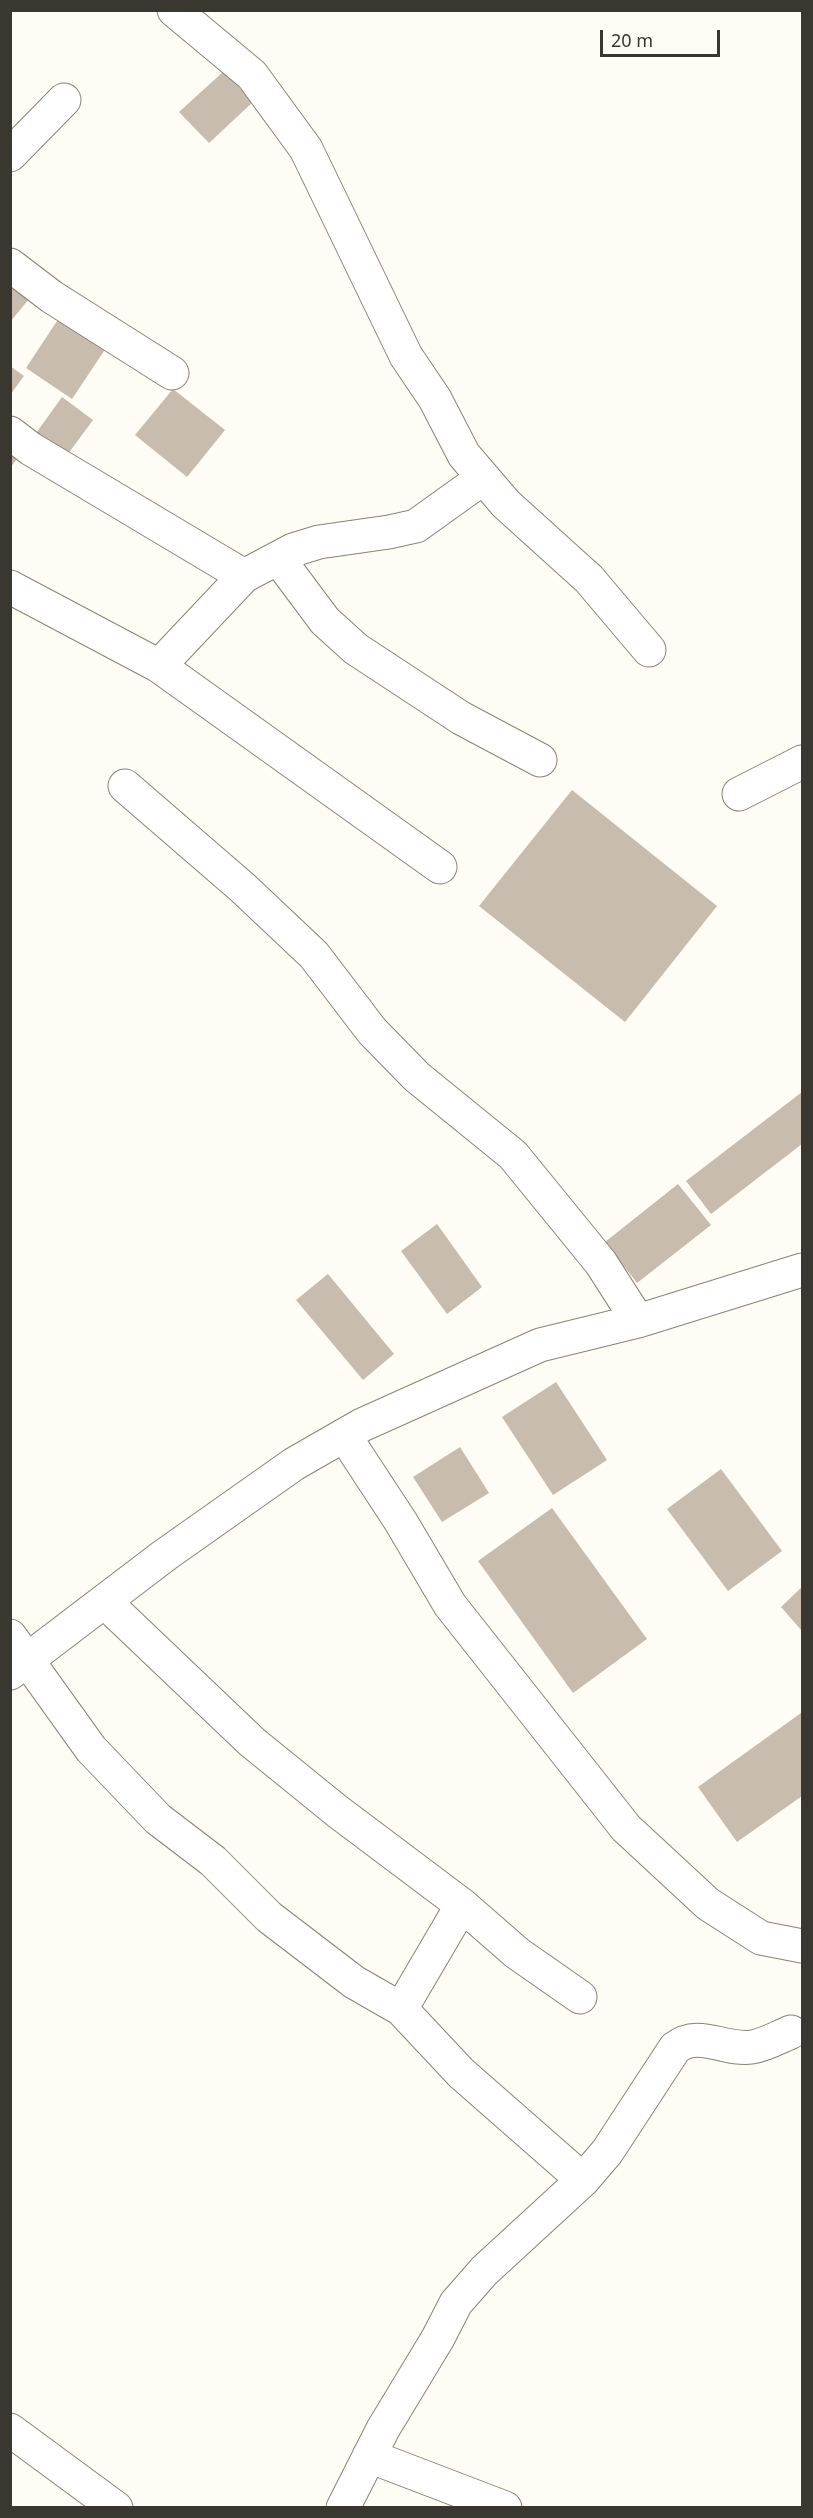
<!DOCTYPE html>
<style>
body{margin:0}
#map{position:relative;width:813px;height:2518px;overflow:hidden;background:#fffbf5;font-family:"Noto Sans",sans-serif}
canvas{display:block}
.frame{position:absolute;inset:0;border:12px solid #3a3730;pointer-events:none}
.scale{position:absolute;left:600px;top:30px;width:120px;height:27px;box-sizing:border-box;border:3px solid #3a3730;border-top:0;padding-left:8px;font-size:18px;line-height:21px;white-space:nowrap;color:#3a3730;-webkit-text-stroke:4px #fffbf5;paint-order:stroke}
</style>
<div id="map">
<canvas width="813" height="2518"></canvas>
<div class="frame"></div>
<div class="scale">20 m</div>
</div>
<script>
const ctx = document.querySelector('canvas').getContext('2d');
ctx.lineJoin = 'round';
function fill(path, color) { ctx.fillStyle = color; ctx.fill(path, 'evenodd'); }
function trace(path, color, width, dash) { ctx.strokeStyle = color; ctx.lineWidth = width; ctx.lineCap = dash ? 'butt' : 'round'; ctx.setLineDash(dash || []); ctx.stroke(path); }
fill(new Path2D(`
 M224,71L253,102L209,143L179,112Z
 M10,285L29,299L10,322Z
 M59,318L106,348L72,399L26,368Z
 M10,366L24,376L10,395Z
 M173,389L225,430L187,477L135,435Z
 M62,397L93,420L65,458L34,436Z
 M10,441L24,450L10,468Z
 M572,790L717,906L625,1022L479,906Z
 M802,1092V1144L711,1214L686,1181Z
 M678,1184L711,1225L637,1283L605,1242Z
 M437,1224L482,1287L447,1314L401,1251Z
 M328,1274L394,1354L363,1380L296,1300Z
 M556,1382L607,1460L553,1495L502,1417Z
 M460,1447L489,1493L442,1522L413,1477Z
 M721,1469L782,1551L728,1591L667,1509Z
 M552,1508L647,1639L573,1693L478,1561Z
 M802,1587V1631L781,1607Z
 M801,1713L802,1796L737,1842L698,1787Z`), '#c7bcad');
const street = new Path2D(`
 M174,10L252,75L306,149L406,356L435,399L464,455L506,504L589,579L649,650
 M10,155L64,100
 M10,265L52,297L172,373
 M10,433L31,449L244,576
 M278,558L325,621L356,649L461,718L540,760
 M10,587L159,666L440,867
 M159,666L244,576L293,550L319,542L389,532L416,526L483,478
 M125,786L243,888L314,955L372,1031L417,1077L513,1155L601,1263L638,1321
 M739,794L802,762
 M344,1435L401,1522L450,1605L626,1828L708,1904L761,1938L802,1946
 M105,1602L252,1742L337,1811L462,1905L401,2009
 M10,1636L91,1749L158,1819L213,1861L269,1917L354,1982L401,2009L461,2073L583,2180
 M10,1673L165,1555L294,1464L362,1425L540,1345L638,1321L802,1270
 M462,1905L517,1953L580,1997
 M10,2430L116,2508
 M369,2456L505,2508
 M343,2508L383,2429L438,2338L456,2303L484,2271L583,2180L607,2152L675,2048C699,2029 724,2051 752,2047C765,2045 779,2037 791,2032`);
trace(street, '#8b8374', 35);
trace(street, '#fff', 33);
</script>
